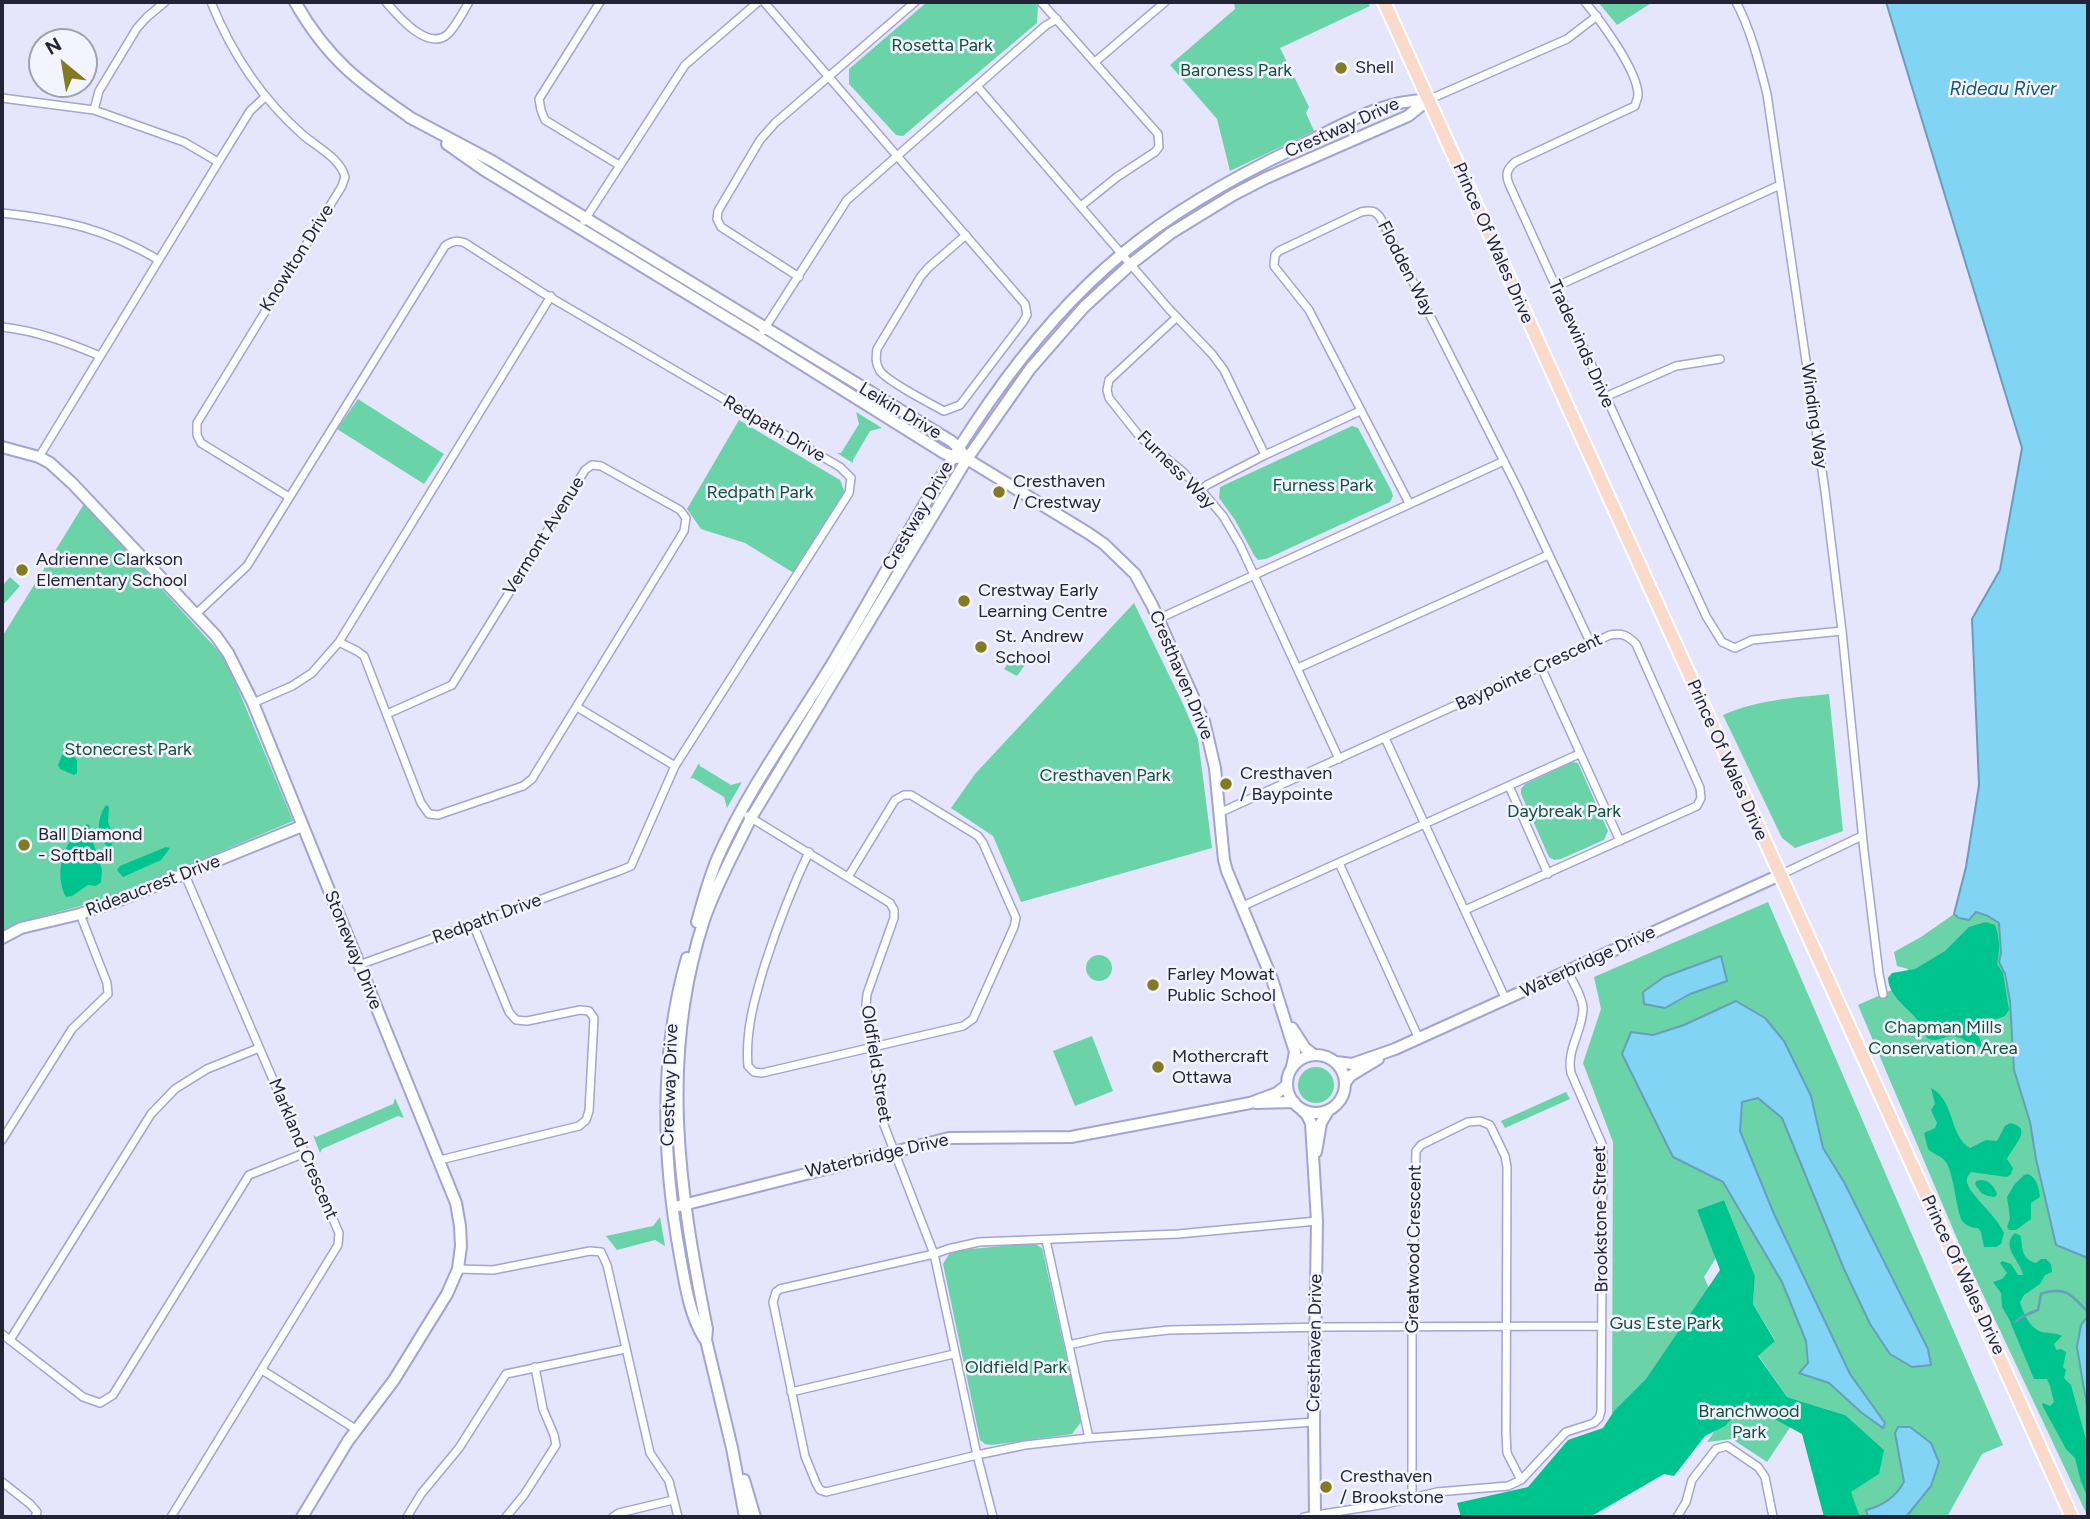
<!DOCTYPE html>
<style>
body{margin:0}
#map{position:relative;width:2090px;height:1519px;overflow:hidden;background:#e5e6fb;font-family:Figtree,sans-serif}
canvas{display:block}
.frame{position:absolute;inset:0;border:4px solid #232336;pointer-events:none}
.north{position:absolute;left:28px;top:28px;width:70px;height:70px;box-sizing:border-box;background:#f3f4ff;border:2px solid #a0a0af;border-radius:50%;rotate:330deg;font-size:19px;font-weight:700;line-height:28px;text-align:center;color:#232336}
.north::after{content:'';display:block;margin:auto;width:24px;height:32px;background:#837b21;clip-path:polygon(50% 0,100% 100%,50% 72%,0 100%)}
</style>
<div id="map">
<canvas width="2090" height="1519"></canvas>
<div class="frame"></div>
<div class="north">N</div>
</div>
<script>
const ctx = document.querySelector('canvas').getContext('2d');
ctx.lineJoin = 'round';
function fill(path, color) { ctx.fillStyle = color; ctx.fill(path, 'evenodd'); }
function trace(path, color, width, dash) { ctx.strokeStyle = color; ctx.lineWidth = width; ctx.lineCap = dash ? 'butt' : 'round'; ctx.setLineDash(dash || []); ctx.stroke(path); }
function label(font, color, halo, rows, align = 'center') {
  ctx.font = font + ' Figtree,sans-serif'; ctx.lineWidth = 5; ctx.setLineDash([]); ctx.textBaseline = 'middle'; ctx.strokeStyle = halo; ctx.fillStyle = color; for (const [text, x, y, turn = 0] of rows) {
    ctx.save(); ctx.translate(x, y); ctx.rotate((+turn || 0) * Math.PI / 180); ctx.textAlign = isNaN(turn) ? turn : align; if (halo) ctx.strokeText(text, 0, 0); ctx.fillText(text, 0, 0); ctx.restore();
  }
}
fill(new Path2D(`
 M927,2H1033L1038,6L1037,23L903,136L896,135L849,84V69Z
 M1234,2H1368L1370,6L1280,48L1309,107L1306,113L1314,131L1230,171L1217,119L1170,65L1235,9Z
 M1598,2H1653L1617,25Z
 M358,399L444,454L424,484L337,429Z
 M856,412L882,428L870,431L853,460V463L837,453H841L859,424Z
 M739,420L840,480L846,496L797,575L745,543L701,529L687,509Z
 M1352,426L1358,428L1391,490L1393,496L1390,502L1266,559L1258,560L1254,555L1235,520L1219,498L1220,487Z
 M84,504L223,656L233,677L293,821L125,892L88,904L20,922L2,930V637Z
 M10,577L20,586L3,605L2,586Z
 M1134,603L1183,704L1198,739L1212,848L1021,902L993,836L951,808L975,774Z
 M1015,653L1027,662L1017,676L1004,669Z
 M1829,694L1843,831L1795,848L1782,838L1723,715C1757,700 1792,698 1829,694Z
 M1572,762L1578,763L1608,831L1604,840L1561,859L1554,860L1549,857L1521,794V789L1525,784Z
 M699,763L700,766L731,785L742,782L727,808L724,797L693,778L690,779Z
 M1768,902L2003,1445L1982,1454L1947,1517H1906L1931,1486L1901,1461C1902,1468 1905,1478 1903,1484C1899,1497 1879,1507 1867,1510L1868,1517H1860L1850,1492L1879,1474L1845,1415L1787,1397L1758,1355L1775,1340L1753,1304L1755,1276L1724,1200L1697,1210L1717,1256L1704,1277L1735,1346L1604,1431L1612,1418L1613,1142L1583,1063L1601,1009L1594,977ZM1721,956L1726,982L1690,994L1665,1008L1664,977ZM1684,1025L1811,1096L1823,1148L1844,1182L1928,1349L1870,1324L1844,1269L1782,1118L1758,1098L1742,1102L1740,1131L1774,1214L1850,1374L1885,1423L1862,1413L1829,1383L1799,1373L1808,1363L1806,1341L1782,1282L1723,1182L1673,1157L1631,1032L1653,1035Z
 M1976,912L1988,915L1999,923L2001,953L2000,957L2010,1002L2014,1070L2030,1122L2036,1159L2056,1245L2088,1258V1316L2081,1326L2084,1397L2088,1413V1517L1961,1248L1858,1005L1903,985L1908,969L1897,966L1894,952L1921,937L1954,914L1959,918Z
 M1086 968a13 13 0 1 1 26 0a13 13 0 1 1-26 0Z
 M1092,1036L1113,1091L1075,1106L1053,1051Z
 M1298 1085a18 18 0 1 1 36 0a18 18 0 1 1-36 0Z
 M1566,1092L1570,1099L1505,1128L1501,1121Z
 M395,1098L404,1118L398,1116L322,1149L320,1153L313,1135L316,1137L393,1104Z
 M660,1217L665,1246L655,1240L617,1250L606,1236L653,1226Z
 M1033,1243L1042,1248L1081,1422L1072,1434L992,1445L985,1444L980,1440L943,1264L951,1251Z
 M1751,1392L1791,1426L1767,1462L1732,1439L1707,1442L1734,1404Z`), '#6bd3a8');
fill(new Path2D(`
 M69,752L77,760V773L74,775L60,769L58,765L62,755Z
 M106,805L109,807L108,822L111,830L112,845L109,848C95,837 97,818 106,805Z
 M87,824L89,825L94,845L102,870L101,882L96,886L88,885L72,896L66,897C53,873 64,838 87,824Z
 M166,847L170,848L161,860L123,877L117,870L120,866Z
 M1986,922L1995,925C2000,939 2000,949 1997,964L2003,973L2009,1010L2005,1016L1979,1025L1976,1030L1981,1042V1047C1970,1045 1962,1037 1954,1036C1943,1036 1938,1043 1927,1038C1923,1014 1889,1003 1888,978L1892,973L1915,969L1945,951L1969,927Z
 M1931,1088C1955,1100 1949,1136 1970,1148L1986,1140L1997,1141L2005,1126L2010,1123C2035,1128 2012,1147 2007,1159L2013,1168L2011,1174L2007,1177L1971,1172C1969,1175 1966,1177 1967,1182C1969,1194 1997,1216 2004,1233L2001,1244L1996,1247H1984L1981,1232L1978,1228C1973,1228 1967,1226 1963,1222C1956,1213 1955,1177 1946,1162C1942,1156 1933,1154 1928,1149L1924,1133L1935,1128L1937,1123L1931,1110L1935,1104Z
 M2028,1174C2037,1178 2039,1188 2040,1197L2031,1203V1219L2016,1230H2009L2007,1227L2010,1218L2007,1197L2014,1185L2024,1175Z
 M1980,1180C1989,1180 1994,1186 1997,1194L1995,1197C1984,1196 1981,1194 1975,1184L1976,1181Z
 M1724,1200L1755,1276L1753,1304L1775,1341L1758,1356L1787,1397L1845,1415L1884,1450L1879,1474L1851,1492L1860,1517H1824L1802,1434L1747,1404L1725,1426L1705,1436L1674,1476L1664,1474L1590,1517H1461L1457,1503L1528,1487L1568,1440L1603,1428L1614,1411L1646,1379L1720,1270L1697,1210Z
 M2015,1233L2021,1236C2022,1249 2022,1259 2036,1263L2041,1259H2046L2051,1264L2052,1272L2045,1275L2040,1284L2024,1295L2020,1302C2023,1313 2029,1326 2039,1331C2047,1334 2055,1332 2062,1336L2054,1344L2056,1350L2061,1349L2066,1352L2063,1367L2066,1370L2064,1378L2071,1385L2088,1447V1498L2081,1482L2075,1458L2066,1449L2042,1405L2043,1403L2050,1406L2054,1402L2050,1386L2047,1379H2034L2009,1319L2002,1307L2001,1293L1993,1282L2002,1279L2007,1273L2000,1263L2002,1261L2011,1264L2018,1275H2023C2020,1260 2000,1246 2015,1233Z`), '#00c48d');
const water = new Path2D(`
 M1886,2H2088V1258L2056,1245L2036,1159L2030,1122L2014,1070L2010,1001L2005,974L1999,962L2001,953L1999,923L1988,916L1976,912L1969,920L1959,918L1954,914L1966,867L1979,785L1972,619L2000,570L2022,448Z
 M1721,956L1727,981L1690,994L1665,1008L1644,1004L1643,992L1664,977Z
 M1736,1001L1765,1018L1784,1041L1811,1096L1823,1148L1844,1182L1928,1349L1931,1365L1912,1367L1890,1354L1870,1324L1844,1269L1782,1118L1758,1098L1742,1102L1740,1131L1774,1214L1850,1374L1885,1423L1883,1428L1862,1413L1829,1383L1799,1373L1808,1363L1806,1341L1782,1282L1723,1182L1673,1157L1622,1054L1631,1032L1653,1035L1684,1025Z
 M2088,1316V1413L2077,1347L2081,1325Z
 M1898,1427H1910L1931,1443L1939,1462L1931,1486L1906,1517H1868L1866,1510C1883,1506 1896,1496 1904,1482L1895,1433Z`);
fill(water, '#81d4f4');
trace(water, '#659fbb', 2);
trace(new Path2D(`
 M2015,1322L2023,1316L2038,1310L2041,1294C2066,1285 2072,1296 2088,1312`), '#659fbb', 2.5);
const street = new Path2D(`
 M211,2C231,52 262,99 303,135C317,147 341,159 345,177L342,186L197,423V435L201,443L289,497
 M386,2C398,16 428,52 448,34C456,26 463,12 469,2
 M600,2L539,99L541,110L545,120L619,165
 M764,2L1025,304L1027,315L1023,322L960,405L944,411C931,404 888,382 880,371C875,363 876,357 877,349L921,276L929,267L966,235
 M1041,2L1158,134L1159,147L1155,152L1117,177L1081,206
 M1585,2C1600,20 1639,72 1638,96C1638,97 1635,105 1635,106L1515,162C1507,169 1505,174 1509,184L1706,616L1722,642L1735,648L1752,640L1842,631
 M1736,2C1751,30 1759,63 1767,94L1825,491L1842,631L1864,851L1879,974L1883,994
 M1095,62L1165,2
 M977,86L1169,309L1212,354L1224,370L1265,455
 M2,98L94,110L184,142L218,162
 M1428,100L1567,39L1597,16
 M94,110L99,91L137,28L147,17L165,2
 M2,213C64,220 104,228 159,260
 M584,221L685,65L758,2
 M799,277L721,227L717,219L718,211L760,140L775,123L915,2
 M1555,287L1780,185
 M1177,317L1109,380L1107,390L1109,398L1140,437L1182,471L1201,490L1223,516L1240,545L1254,575L1339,759
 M2,327C37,331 67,342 100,356
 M763,331L847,200L1045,26L1057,19
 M1605,397L1676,366L1720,359
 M39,457L221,158L250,111L265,97
 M1201,490L1207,485L1265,455L1360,411
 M1409,503L1309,310L1274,266L1275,255L1279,251L1361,212C1370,210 1376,210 1381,219L1518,489L1591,644
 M196,614L247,566L445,246C452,241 457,240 465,243L543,293L840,467L851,478L849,493L675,766L631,866L619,871L359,965
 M1158,619L1504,461
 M339,642L357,651L364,656L421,803L429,814L438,815L523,786L532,779L684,531L686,518L680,510L601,466L592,465L585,470L452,685L387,714
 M1541,667L1620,841
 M1298,668L1548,555
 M253,703L292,686L312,673L339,642L551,296
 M577,707L675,766
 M1385,738L1506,1000
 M1509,786L1548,874
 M1219,813L1610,635C1623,633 1627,635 1636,644L1700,788L1701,798L1697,806L1465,910
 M748,816L890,903L894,910V918L867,994L866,1005L884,1125L934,1254L977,1455L993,1517
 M809,852C791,890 778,924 765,964C755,997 745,1031 748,1066L754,1072L762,1073L963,1026L973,1019L1014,927L1016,918L983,843L978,836L911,795H904L895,800L848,877
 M1339,863L1419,1039
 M1780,875L1862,836
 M1243,906L1579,754
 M2,1140L72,1029L108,994L107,983L80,914
 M440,1160L579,1126L586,1120L589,1111L594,1018L589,1011L580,1010L527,1021L516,1020L509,1012L473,924
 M1046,1240L1089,1438
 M458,1269L493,1270L590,1251L601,1252L607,1265L650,1453L669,1481L678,1517
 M2,1334L83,1397L100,1403L113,1395L249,1175L305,1153
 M10,1340L151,1114L175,1089L207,1069L259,1048
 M1069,1345L1104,1337L1169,1330L1327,1327L1602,1326
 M262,1370L357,1430
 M791,1392L954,1354
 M1314,1422L1089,1438L1025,1445L977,1455L826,1492L820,1490L816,1483L805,1456L773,1302L776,1292L780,1289L934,1254L948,1249L979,1242L1178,1234L1317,1221
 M2,1482L30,1504L37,1512L35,1517
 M1412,1498V1326L1416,1151L1421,1145L1468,1122L1480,1121L1490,1125L1505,1156L1507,1167L1506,1433L1507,1453L1521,1480
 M171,1517L338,1245L339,1233L185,875
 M407,1517L421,1494L459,1448L506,1374L625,1349
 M506,1517L524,1495L556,1445L554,1435L543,1409L535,1367
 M613,1517L619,1513L673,1500
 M1304,1517L1386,1504L1437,1492L1508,1486L1521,1480L1566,1432L1594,1423L1599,1418L1601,1411L1603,1155L1602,1144L1571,1073C1566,1049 1583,1031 1583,1008C1582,995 1573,983 1568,972
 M1677,1517L1686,1502L1692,1480L1716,1449L1727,1446L1758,1467L1765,1477L1773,1517`);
const secondary = new Path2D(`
 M295,2C328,60 360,83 414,120
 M409,117L492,161L951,441L958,447L967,459L1088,533L1104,544L1135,574L1152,605L1204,721L1215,768L1224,860L1227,871L1272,979L1295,1052L1292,1067
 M447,144L484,170L760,338L944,453L957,458
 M2,447L39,457L50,463L73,484L216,636L228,653L253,703L456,1203L460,1226L461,1246L458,1269L447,1294L394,1380L348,1441L302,1517
 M697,922C703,900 709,878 718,857C749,787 796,724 835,659C920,517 993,360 1123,253C1175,210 1234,177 1295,148C1336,129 1382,99 1428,100
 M2,938L21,928L80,914L120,900L302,826
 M687,958C659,1055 662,1157 680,1256C685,1283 689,1314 704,1338
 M1292,1028L1305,1048L1314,1055
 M1287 1084a29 29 0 1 1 58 0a29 29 0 1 1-58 0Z
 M1336,1062L1352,1064L1395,1049L1780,875
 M1345,1083L1350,1076L1378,1059
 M1256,1103L1294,1102
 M1301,1109L1307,1115L1311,1123L1317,1221L1314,1422L1315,1517
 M1316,1152L1321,1123L1328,1111
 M679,1206L949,1138L1071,1137L1250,1103L1277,1093L1287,1085
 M744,1480L755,1517
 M745,1517L732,1448L706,1340L707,1329C679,1190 659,1058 704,920C716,885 735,851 751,818L967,459L1030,369L1084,307L1131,264L1171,233L1233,195L1266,178L1408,116L1428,100`);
const primary = new Path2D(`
 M1384,2L2072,1517`);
trace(street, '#a3a3d5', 10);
trace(secondary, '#a3a3d5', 14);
trace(primary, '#fff', 16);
trace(street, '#fff', 7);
trace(secondary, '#fff', 10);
trace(primary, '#fadacb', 12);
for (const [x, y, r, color] of [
 [1341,68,7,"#837b21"],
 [999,492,7,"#837b21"],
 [22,570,7,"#837b21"],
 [964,601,7,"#837b21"],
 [981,647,7,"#837b21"],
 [1226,784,7,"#837b21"],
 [24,845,7,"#837b21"],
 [1153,985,7,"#837b21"],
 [1158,1067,7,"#837b21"],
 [1326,1487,7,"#837b21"]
]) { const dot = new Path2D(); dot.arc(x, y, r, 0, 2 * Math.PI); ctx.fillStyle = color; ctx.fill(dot); trace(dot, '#f3f4ff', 2.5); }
label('18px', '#11503a', '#f3f4ff', [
 ["Rosetta Park",942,46],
 ["Baroness Park",1236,71],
 ["Furness Park",1323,486],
 ["Redpath Park",760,493],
 ["Stonecrest Park",128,750],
 ["Cresthaven Park",1105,776],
 ["Daybreak Park",1564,812],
 ["Chapman Mills",1943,1028],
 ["Conservation Area",1943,1049],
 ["Gus Este Park",1665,1324],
 ["Oldfield Park",1016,1368],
 ["Branchwood",1749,1412],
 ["Park",1749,1433]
]);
label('18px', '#232336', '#f3f4ff', [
 ["Shell",1355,68],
 ["Cresthaven",1013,482],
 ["/ Crestway",1013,503],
 ["Adrienne Clarkson",36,560],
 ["Elementary School",36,581],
 ["Crestway Early",978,591],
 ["Learning Centre",978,612],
 ["St. Andrew",995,637],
 ["School",995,658],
 ["Cresthaven",1240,774],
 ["/ Baypointe",1240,795],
 ["Ball Diamond",38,835],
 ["- Softball",38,856],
 ["Farley Mowat",1167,975],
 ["Public School",1167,996],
 ["Mothercraft",1172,1057],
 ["Ottawa",1172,1078],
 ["Cresthaven",1340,1477],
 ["/ Brookstone",1340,1498]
], 'left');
label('18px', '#232336', '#f3f4ff', [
 ["Crestway Drive",1342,128,-24],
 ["Prince Of Wales Drive",1493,243,66],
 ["Knowlton Drive",297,258,-58],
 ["Flodden Way",1406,269,63],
 ["Tradewinds Drive",1581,344,66],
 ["Leikin Drive",900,411,31],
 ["Winding Way",1814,416,82],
 ["Redpath Drive",774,429,30],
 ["Furness Way",1176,470,45],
 ["Crestway Drive",918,516,-60],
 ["Vermont Avenue",544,536,-58],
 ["Baypointe Crescent",1529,672,-25],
 ["Cresthaven Drive",1181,675,67],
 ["Prince Of Wales Drive",1727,760,66],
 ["Rideaucrest Drive",153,886,-21],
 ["Redpath Drive",487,919,-20],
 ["Stoneway Drive",353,950,68],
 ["Waterbridge Drive",1588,962,-25],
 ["Oldfield Street",876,1064,81],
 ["Crestway Drive",670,1085,-88],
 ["Markland Crescent",303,1149,67],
 ["Waterbridge Drive",877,1156,-13],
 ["Brookstone Street",1601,1219,-91],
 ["Greatwood Crescent",1414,1249,-89],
 ["Prince Of Wales Drive",1963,1275,65],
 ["Cresthaven Drive",1315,1343,-89]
]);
label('italic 19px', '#14586e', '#f3f4ff', [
 ["Rideau River",2003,89]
]);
</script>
